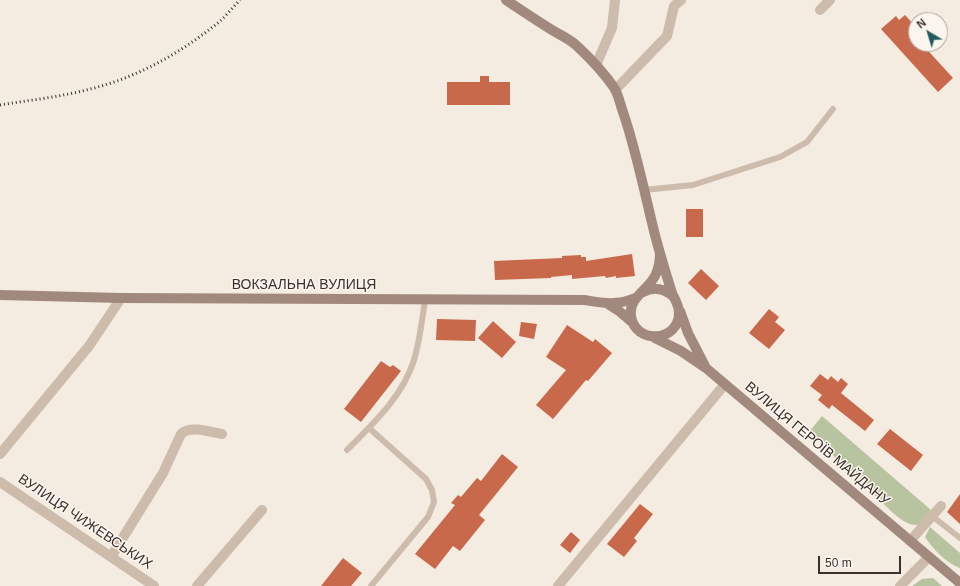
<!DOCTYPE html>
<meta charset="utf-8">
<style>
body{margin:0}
#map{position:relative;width:960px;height:586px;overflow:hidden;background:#f4ebe1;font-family:Helvetica,sans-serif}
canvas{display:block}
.north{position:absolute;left:908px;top:12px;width:40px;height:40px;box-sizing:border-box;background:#fbf5ee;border:1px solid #aea6a0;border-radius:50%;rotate:322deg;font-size:11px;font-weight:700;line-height:16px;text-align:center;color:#3b302b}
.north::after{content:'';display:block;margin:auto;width:14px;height:18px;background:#1f5a5e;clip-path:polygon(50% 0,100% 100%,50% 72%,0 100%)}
.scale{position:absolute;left:818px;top:556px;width:83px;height:18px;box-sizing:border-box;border:2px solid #3b302b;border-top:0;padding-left:5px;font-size:12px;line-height:14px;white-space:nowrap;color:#3b302b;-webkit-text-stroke:3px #fbf5ee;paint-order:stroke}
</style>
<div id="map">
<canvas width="960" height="586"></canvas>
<div class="north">N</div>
<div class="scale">50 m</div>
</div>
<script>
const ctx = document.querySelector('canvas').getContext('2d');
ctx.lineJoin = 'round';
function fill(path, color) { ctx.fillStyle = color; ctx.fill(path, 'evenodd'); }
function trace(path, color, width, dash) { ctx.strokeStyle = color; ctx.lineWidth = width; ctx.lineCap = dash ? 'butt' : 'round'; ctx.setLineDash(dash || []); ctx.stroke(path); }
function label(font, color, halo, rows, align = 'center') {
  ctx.font = font + ' Helvetica,sans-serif'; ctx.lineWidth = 3; ctx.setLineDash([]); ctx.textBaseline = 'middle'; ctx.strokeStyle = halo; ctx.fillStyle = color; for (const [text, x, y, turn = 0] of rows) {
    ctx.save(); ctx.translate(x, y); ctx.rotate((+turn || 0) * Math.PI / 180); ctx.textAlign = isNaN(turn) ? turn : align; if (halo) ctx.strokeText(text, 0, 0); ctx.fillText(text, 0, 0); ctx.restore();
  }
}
fill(new Path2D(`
 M822,416L931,510L920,525C908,526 902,520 893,513L809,432Z
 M930,527L960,553V568C946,563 933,549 925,537Z
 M933,578L942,586H912L922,579Z`), '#b8c4a0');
fill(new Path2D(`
 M905,15L916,27L910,32L916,38V44H922L953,78L938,92L881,29L896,16L899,20Z
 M480,76H489V82H510V105H447V82H480Z
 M686,209H703V237H686Z
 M632,254L635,276L616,278V276L606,278L605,276L572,279V275L551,277V278L495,280L494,261L562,258V256L581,255V257H586V261Z
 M701,269L719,286L706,300L688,283Z
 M769,309L779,317L775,322L785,330L769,349L749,333Z
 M437,319L476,320L475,341L436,340Z
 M493,321L516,342L502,358L478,338Z
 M521,322L537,324L534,339L519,336Z
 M567,325L593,342L595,339L612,353L588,381L586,380L553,419L536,405L566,370L546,357Z
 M381,361L390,367L393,365L401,371L361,422L344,409Z
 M820,374L828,380L831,376L838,382L841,378L848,384L841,393L874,420L865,431L832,405L829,409L818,400L822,395L810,386Z
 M890,429L923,455L911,471L877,444Z
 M502,454L518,467L479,515L485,520L460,551L453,546L435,569L415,554L455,505L451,503L458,495L461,497L477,478L481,481Z
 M960,494V524L947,512Z
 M640,504L653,514L634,538L637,541L624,557L607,544Z
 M571,532L580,540L570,553L560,545Z
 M343,558L362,573L351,586H321Z`), '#c8694b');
trace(new Path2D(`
 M644,190L693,185L780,157L807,142L833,109
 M369,428L426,479L432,490L434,502L428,517L371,586
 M347,450C373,424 403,396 414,360C420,340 422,320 425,300
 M932,516L960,538`), '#cdbbac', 6);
trace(new Path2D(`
 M820,10L830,0
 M596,65L612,28L615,0
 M615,90L667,36L674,6L681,0
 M0,454L89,346L121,298
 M0,482L154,586
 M910,541L941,506
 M111,557L163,473L181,434C190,425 210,432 222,434
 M197,586L262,510
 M558,586L725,384
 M900,586L929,557`), '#cdbbac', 10);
trace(new Path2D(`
 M506,0C521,10 536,20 552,30C560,35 570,39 577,46C591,59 605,74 615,89C619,97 621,107 624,115C637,154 645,195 655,235C660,254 666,274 672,293C675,300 679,305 679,313C679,342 635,345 631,316C628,297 650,289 656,274C659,267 660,260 660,253
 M643,292C654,286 665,289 674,297
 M0,295L121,298L584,300C604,303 616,306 635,298
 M608,304L619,311L633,323
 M680,311L688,333L705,366
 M653,337L681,351L706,368L960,583`), '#a18a7d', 10);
trace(new Path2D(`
 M0,105C30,100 61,97 90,89C137,78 182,52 219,22C226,16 233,7 240,0`), '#3b302b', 3, [1, 3]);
label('14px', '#3b302b', '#fbf5ee', [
 ["ВОКЗАЛЬНА ВУЛИЦЯ",304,285],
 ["ВУЛИЦЯ ГЕРОЇВ МАЙДАНУ",817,444,40],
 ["ВУЛИЦЯ ЧИЖЕВСЬКИХ",85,522,34]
]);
</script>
